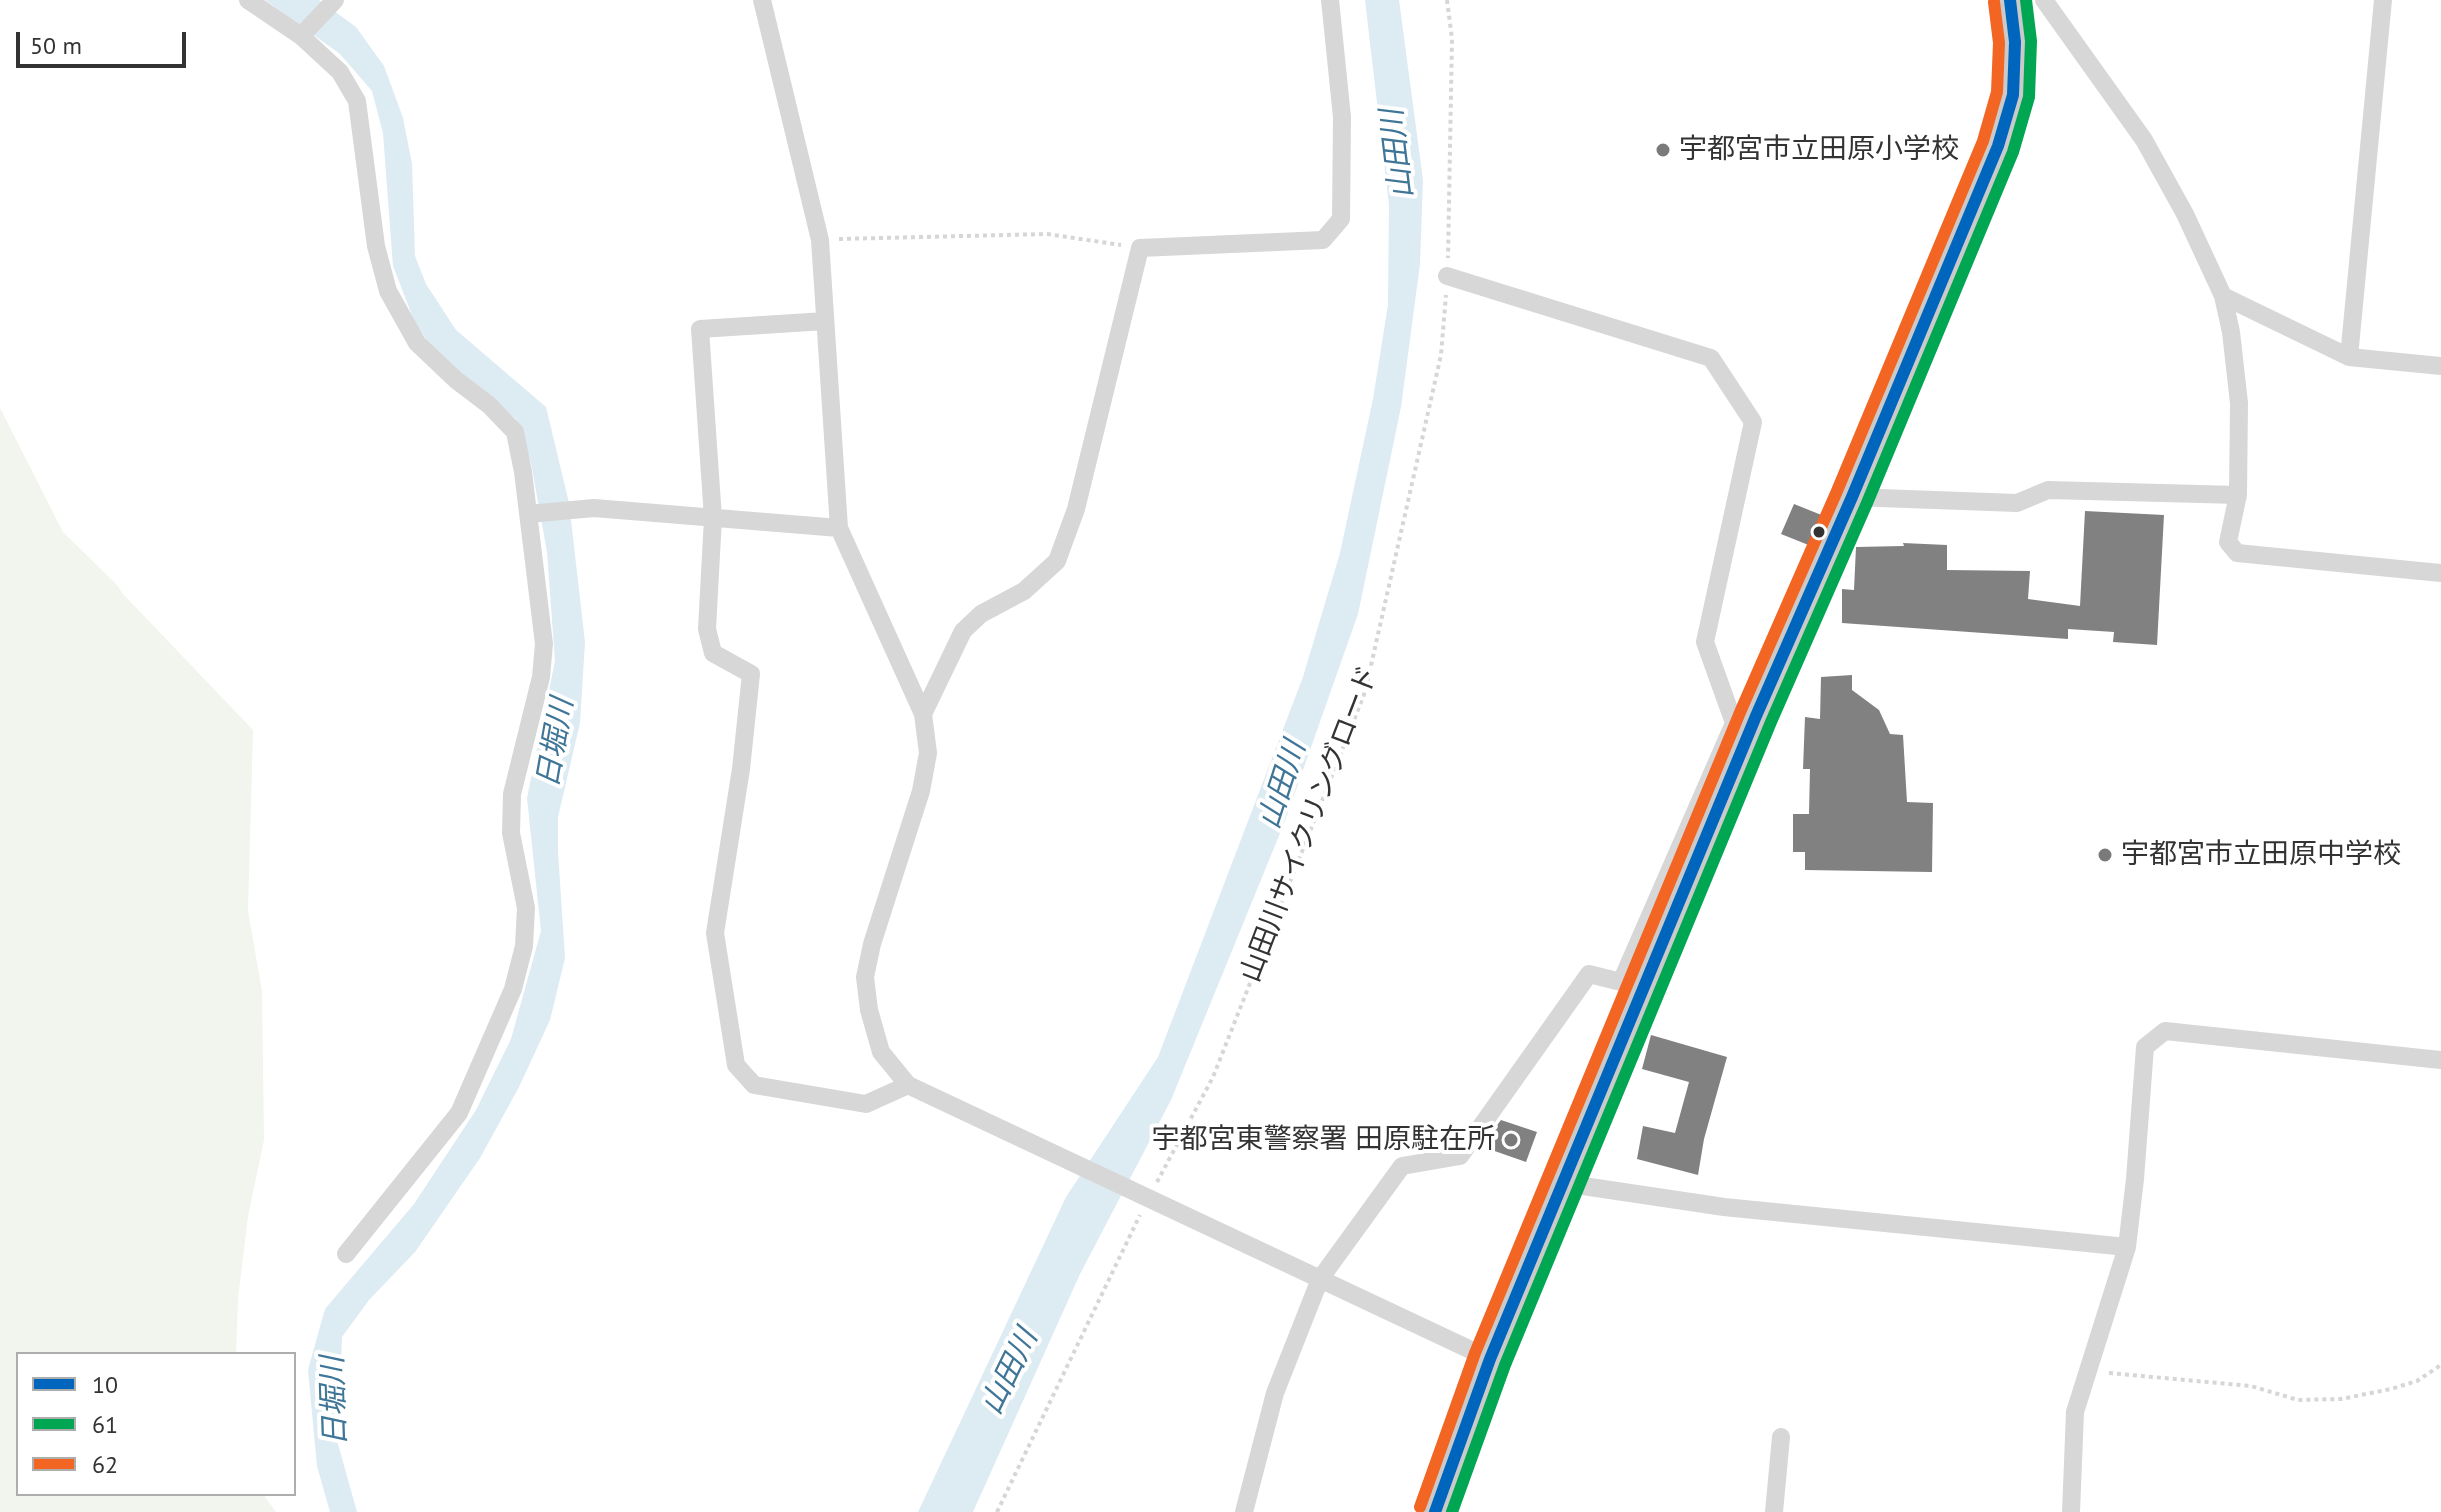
<!DOCTYPE html>
<meta charset="utf-8">
<style>
body{margin:0}
#map{position:relative;width:2441px;height:1512px;overflow:hidden;background:#fff;font-family:"PT Sans",sans-serif}
canvas{display:block}
.legend{position:absolute;left:16px;top:1352px;width:280px;height:144px;box-sizing:border-box;background:#fff;border:2px solid #adadad;margin:0;padding:10px 14px;list-style:none;font-size:24px;color:#333}
.legend li{display:flex;align-items:center;gap:16px;height:40px}
.legend b{width:40px;border:2px solid #adadad}
.scale{position:absolute;left:16px;top:32px;width:170px;height:36px;box-sizing:border-box;border:4px solid #333;border-top:0;padding-left:10px;font-size:24px;line-height:28px;white-space:nowrap;color:#333;-webkit-text-stroke:6px #fff;paint-order:stroke}
</style>
<div id="map">
<canvas width="2441" height="1512"></canvas>
<ul class="legend">
<li><b style="height:10px;background:#0065bd"></b>10</li>
<li><b style="height:10px;background:#00a651"></b>61</li>
<li><b style="height:10px;background:#f26522"></b>62</li>
</ul>
<div class="scale">50 m</div>
</div>
<script>
const ctx = document.querySelector('canvas').getContext('2d');
ctx.lineJoin = 'round';
function fill(path, color) { ctx.fillStyle = color; ctx.fill(path, 'evenodd'); }
function trace(path, color, width, dash) { ctx.strokeStyle = color; ctx.lineWidth = width; ctx.lineCap = dash ? 'butt' : 'round'; ctx.setLineDash(dash || []); ctx.stroke(path); }
function label(font, color, halo, rows, align = 'center') {
  ctx.font = font + ' "PT Sans","Noto Sans JP",sans-serif'; ctx.lineWidth = 8; ctx.setLineDash([]); ctx.textBaseline = 'middle'; ctx.strokeStyle = halo; ctx.fillStyle = color; for (const [text, x, y, turn = 0] of rows) {
    ctx.save(); ctx.translate(x, y); ctx.rotate((+turn || 0) * Math.PI / 180); ctx.textAlign = isNaN(turn) ? turn : align; if (halo) ctx.strokeText(text, 0, 0); ctx.fillText(text, 0, 0); ctx.restore();
  }
}
fill(new Path2D(`
 M0,408L63,532L117,585L123,594L253,730L248,911L262,991L264,1140L248,1216L238,1299L236,1354H18V1494H263L276,1512H0Z`), '#f1f5ed');
fill(new Path2D(`
 M265,0H319L356,27L384,66L403,118L412,164L415,256L426,284L456,330L546,407L569,503L585,642L580,723L558,817V852L565,958L550,1020L519,1087L480,1158L415,1252L369,1300L342,1337L338,1444L357,1512H330L317,1466L308,1370L325,1309L414,1204L476,1110L511,1039L541,931L527,798L555,661L547,552L531,463L516,419L483,392L443,364L415,323L393,266L383,133L372,91L340,54Z
 M1365,0H1399L1423,180L1420,264L1401,407L1358,614L1285,821L1171,1100L1080,1274L973,1512H918L1066,1197L1158,1057L1303,677L1340,553L1373,399L1388,305L1389,205Z`), '#ddebf3');
fill(new Path2D(`
 M1794,504L1824,516L1811,546L1781,534Z
 M2085,511L2164,515L2157,645L2113,642L2114,632L2068,629V639L1842,623V589L1854,590L1856,547L1904,546L1903,543L1947,545V570L2030,571L2028,599L2080,606Z
 M1852,675V690L1879,710L1890,734L1903,735L1907,802L1933,803L1932,872L1805,870V852H1793V814H1809L1810,769H1803L1805,717L1820,719L1821,677Z
 M1651,1035L1727,1057L1704,1139L1698,1175L1637,1159L1643,1126L1675,1133L1689,1082L1642,1069Z
 M1501,1120L1537,1132L1526,1162L1486,1148L1491,1133Z`), '#818181');
trace(new Path2D(`
 M1447,0L1452,39L1448,258
 M839,239L1047,234L1121,245
 M1157,1182L1213,1077L1365,692L1441,355L1446,295
 M2109,1373L2251,1386L2298,1400L2341,1399L2391,1389L2417,1381L2441,1365
 M997,1512L1140,1215`), '#d6d6d6', 4, [4, 4]);
trace(new Path2D(`
 M248,0L301,36L335,0
 M762,0L820,240L839,528L923,714L928,753L921,791L872,944L865,977L869,1010L881,1052L908,1085L1490,1359
 M2044,0L2144,140L2185,214L2223,296L2231,332L2239,403L2238,495L2228,542L2237,553L2441,573
 M301,36L340,72L357,101L376,246L388,291L417,343L456,380L489,405L515,432L523,472L544,644L541,677L512,794L511,833L526,908L524,946L513,989L459,1113L346,1254
 M2223,296L2349,357L2441,366
 M825,321L700,329L713,518L707,629L713,653L751,674L741,769L715,933L736,1065L754,1085L866,1104L908,1085
 M2349,357L2383,0
 M1852,497L2017,503L2048,490L2238,495
 M528,514L594,508L839,528
 M923,714L963,631L981,614L1024,591L1057,561L1076,509L1140,248L1323,240L1341,219L1342,117L1330,0
 M1563,1183L1724,1207L2127,1247
 M1244,1512L1275,1393L1320,1279L1402,1166L1460,1156L1589,974L1621,982L1734,723L1705,642L1753,422L1711,358L1447,276
 M1774,1512L1781,1437
 M2071,1512L2075,1412L2127,1247L2135,1179L2145,1047L2165,1031L2441,1060`), '#d7d7d7', 18);
trace(new Path2D(`
 M1435,1512L1490,1359L1756,716L1852,497L1998,146L2013,95L2015,42L2010,0`), '#cacaca', 30);
trace(new Path2D(`
 M1435,1512L1490,1359L1756,716L1852,497L1998,146L2013,95L2015,42L2010,0`), '#0065bd', 12);
trace(new Path2D(`
 M1452,1512L1505,1365L1771,722L1867,503L2013,152L2029,97L2031,41L2026,0`), '#00a651', 12);
trace(new Path2D(`
 M1420,1507L1475,1353L1741,710L1837,491L1983,141L1997,92L1999,43L1994,2`), '#f26522', 12);
for (const [x, y, r, color] of [
 [1663,150,8,"#7a7a7a"],
 [1819,532,7,"#333"],
 [2105,855,8,"#7a7a7a"],
 [1511,1140,8,"#7a7a7a"]
]) { const dot = new Path2D(); dot.arc(x, y, r, 0, 2 * Math.PI); ctx.fillStyle = color; ctx.fill(dot); trace(dot, '#fff', 3); }
label('28px', '#333', '#fff', [
 ["宇都宮市立田原小学校",1679,150],
 ["宇都宮市立田原中学校",2121,855],
 ["宇都宮東警察署 田原駐在所",1495,1140,"right"]
], 'left');
label('28px', '#333', '#fff', [
 ["山田川サイクリングロード",1310,824,-69]
]);
label('italic 30px', '#3f7597', '#fff', [
 ["山田川",1398,154,-97],
 ["日堀川",556,743,-80],
 ["山田川",1283,785,-72],
 ["山田川",1010,1372,-64],
 ["日堀川",335,1401,-92]
]);
</script>
